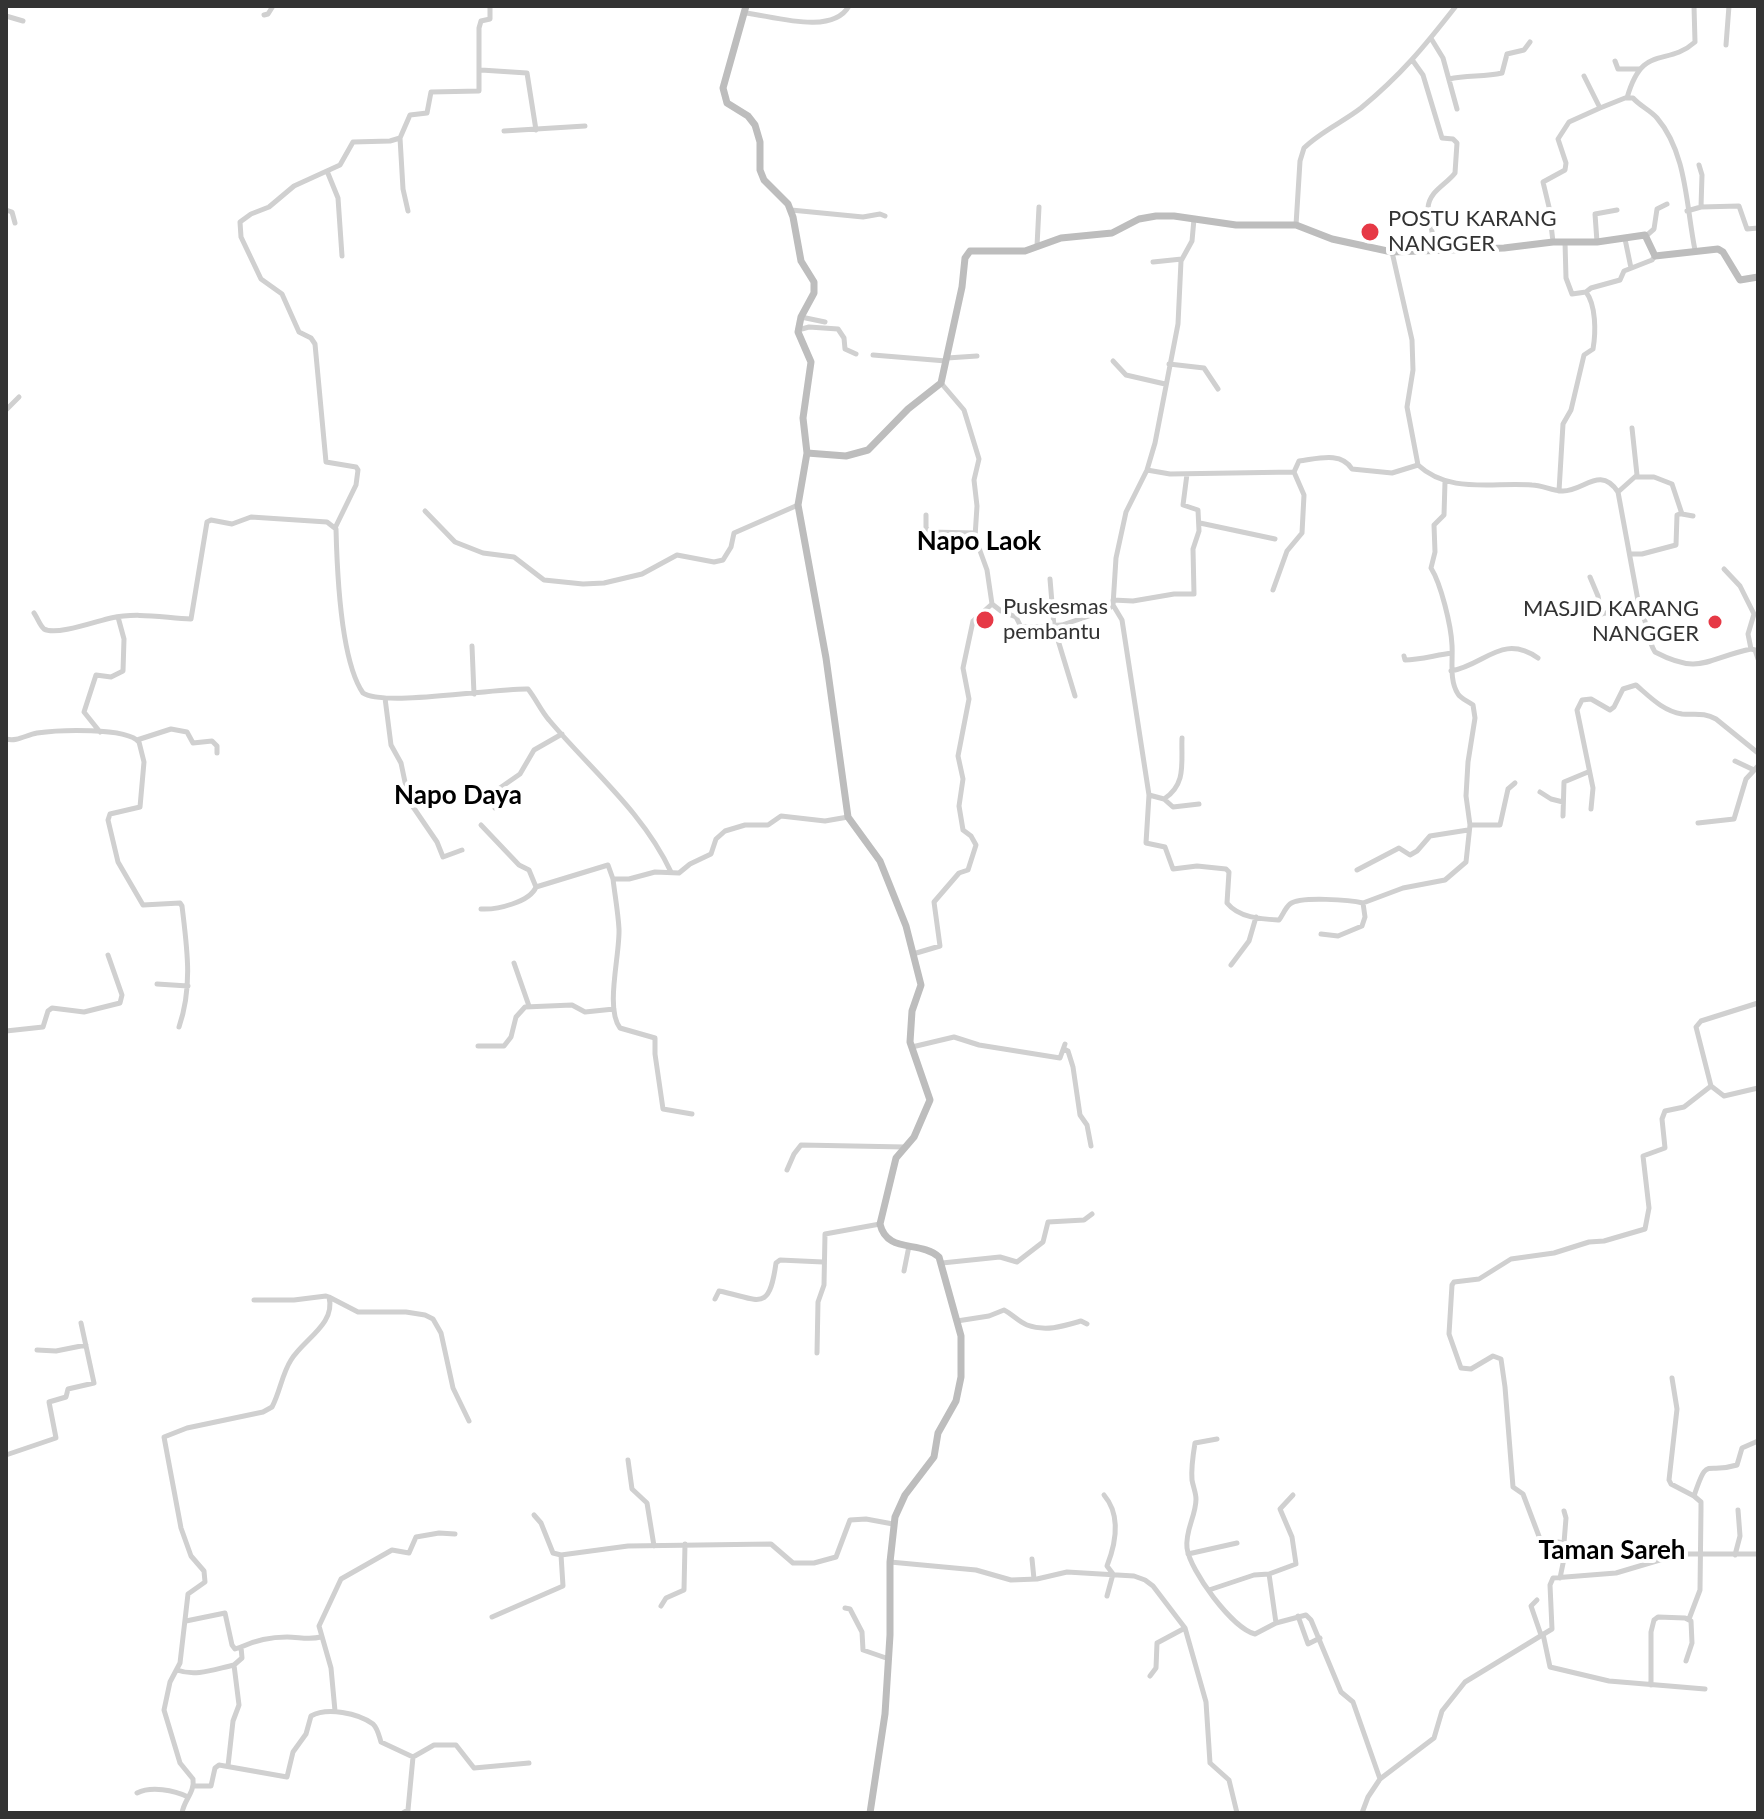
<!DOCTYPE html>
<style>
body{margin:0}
#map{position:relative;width:1764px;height:1819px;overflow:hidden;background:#fff;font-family:Lato,sans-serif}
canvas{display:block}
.frame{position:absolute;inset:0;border:8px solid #333;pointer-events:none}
</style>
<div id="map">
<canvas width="1764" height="1819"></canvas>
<div class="frame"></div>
</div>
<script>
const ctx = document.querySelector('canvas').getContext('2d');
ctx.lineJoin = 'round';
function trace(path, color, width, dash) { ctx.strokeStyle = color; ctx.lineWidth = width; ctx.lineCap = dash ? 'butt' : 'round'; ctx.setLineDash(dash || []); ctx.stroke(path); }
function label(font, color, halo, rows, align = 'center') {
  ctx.font = font + ' Lato,sans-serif'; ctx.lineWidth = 8; ctx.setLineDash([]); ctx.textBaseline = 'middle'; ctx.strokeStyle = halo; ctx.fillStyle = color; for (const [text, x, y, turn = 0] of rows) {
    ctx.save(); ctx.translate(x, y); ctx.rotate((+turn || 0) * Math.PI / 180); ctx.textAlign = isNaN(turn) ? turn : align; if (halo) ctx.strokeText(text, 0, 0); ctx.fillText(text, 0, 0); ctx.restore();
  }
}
trace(new Path2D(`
 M746,13C773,16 832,36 849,6
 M264,15L268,14L273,6
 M6,16L23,21
 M1432,40L1443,58L1457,109
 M1726,45L1729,6
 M1413,61L1423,75L1442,138L1453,139L1457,143L1455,173C1446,185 1429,191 1428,208C1426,222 1441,240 1426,249
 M1615,61L1618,69H1639
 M481,70L527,73L536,130
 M1449,79C1467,75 1484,77 1502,73L1507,54L1524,50L1530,42
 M1627,98C1643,42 1666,68 1695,42L1694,6
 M1600,108L1625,98H1633C1640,106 1650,110 1657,118C1687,153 1686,206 1695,250
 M504,131L585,126
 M400,138L403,189L408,211
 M1699,165L1702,175L1701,207
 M327,171L338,198L342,256
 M6,210L12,212L15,223
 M791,210L863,217L880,214L885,216
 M1687,211L1701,207L1739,206L1747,229L1758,228
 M1296,225L1300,161L1304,148C1320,132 1343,122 1361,108C1401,75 1424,47 1456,6
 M1646,236L1654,229L1657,209L1667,204
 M1625,239L1631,268
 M1553,242L1549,207L1543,182L1565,170L1566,163L1558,139L1569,122L1600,108L1584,76
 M1597,242L1595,214L1617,210
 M1037,246L1039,207
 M1392,252L1412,340L1413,370L1407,407L1418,465
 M1153,262L1182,259
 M1586,292L1591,288L1620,280L1624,271L1652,260L1655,256
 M801,317L825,322
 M798,330L809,327L838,329L844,338L845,349L856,354
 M873,355L946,361
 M947,358L977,356
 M1113,361L1126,375L1165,384
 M1169,364L1204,368L1218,389
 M941,383L964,410L979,459L974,480L977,506L975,537L987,570L992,604L1001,611L1016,617L1021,627L1062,625L1107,610L1113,605L1116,558L1126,512L1147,470L1155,443L1178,324L1181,261L1192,241L1194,219
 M6,410L19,397
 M1147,470L1170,474L1294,472
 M1636,477H1654L1672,484L1682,514L1693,516
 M1559,491L1563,424L1571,410L1584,355L1593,349C1596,332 1596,305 1586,292L1572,294L1566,278L1565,242
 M1618,492L1637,475L1632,428
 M425,511L455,542L483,553L514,557L544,580L583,584L604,583L642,574L677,555L714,562L723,560L731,547L734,533L798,505
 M926,515V528L930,532L975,533
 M1200,523L1275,539
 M335,528L356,485L358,470L356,467L326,462L315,344L311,338L299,332L282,294L261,279L241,237L240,222L251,214L269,207L294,186L340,165L353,142L390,141L400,138L410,115L427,113L431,92L479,91V28L481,21L490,19V6
 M1630,554H1642L1676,545L1677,515L1682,513
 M1724,569L1740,586L1754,614L1748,634L1751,649
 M1590,577L1598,596L1601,614L1639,606
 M1050,579L1054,627L1075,696
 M1273,590L1287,551L1302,533L1304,495L1294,472L1299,461C1317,459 1341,451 1352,469L1392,473L1418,465C1449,494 1492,482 1532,485C1542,485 1552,491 1563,491C1584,491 1600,465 1618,492L1639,606C1648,621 1646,638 1655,652C1701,676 1707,658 1751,649L1755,650L1758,659
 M1113,600L1133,601L1174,594H1194L1193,549L1199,531L1198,510L1183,505L1187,474
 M1113,605L1122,620L1149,795L1146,843L1165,847L1173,869L1197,866L1226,869L1229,872L1227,903C1239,918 1261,919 1279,920C1283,915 1285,908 1290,904C1300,896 1351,900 1363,903
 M34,613C37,617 40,626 44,629C56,636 97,621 111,618C138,612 165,618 191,619L207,522L211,520L232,524L251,517L327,522L336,529C337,570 340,660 363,693C383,707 496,688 528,689C536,699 541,711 549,720C591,770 643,812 671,872
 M472,646L474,694
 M1404,656L1405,660C1419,660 1436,655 1452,653
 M1451,671C1485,665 1502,633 1538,658
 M385,698L391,745L401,763L409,801L437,842L443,857L462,850
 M100,732L84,712L96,675L111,677L123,671L124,639L118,617
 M6,739C17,742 26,735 37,733C58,730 126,727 139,742L144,762L140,807L110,814L108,820L118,862L143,905L180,903L182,906C187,948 193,986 179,1027
 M137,740L171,729L187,732L193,743L212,741L217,746V753
 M1735,761L1754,770
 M1540,792L1551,799L1563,802
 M1149,795L1164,799L1173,807L1199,804
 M1164,799C1187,784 1181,762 1182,738
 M495,808L497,790L520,774L534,750L562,734
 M1591,809L1593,788L1577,710L1582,700L1591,699L1610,710L1614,707L1623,689L1636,685C1650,697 1663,711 1682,714C1695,715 1704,712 1716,719L1758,753
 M1563,816L1564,782L1588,772
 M1698,823L1734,819L1746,779L1758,766
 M481,825L519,865L529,870L536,887L608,865L613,879H629L655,872L679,873L690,864L711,854L716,839L725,831L745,825H768L781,816L825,821L848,817
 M1470,825H1500L1508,789L1515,783
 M1357,870L1399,848L1410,855L1417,851L1430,836L1468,830
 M613,879C615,896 618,912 619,929C620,955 605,1008 620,1028L655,1038V1054L663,1109L692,1114
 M481,909C497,910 530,902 536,887
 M1321,934L1338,936L1362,926L1365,917L1363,903L1403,888L1445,880L1466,862L1470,825L1466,796L1468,762L1475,718L1473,705C1468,701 1461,699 1458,694C1449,680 1453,661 1452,645C1451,625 1441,584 1431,568L1435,552L1434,525L1444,515L1445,482
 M913,954L940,946L934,902L959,873L968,870L976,845L971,836L963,830L959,806L963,779L958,756L969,699L963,668L973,621L992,604
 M514,963L529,1006
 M1231,965L1249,941L1256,917
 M157,984L188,986
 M6,1031L43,1027L48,1011L52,1008L84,1012L120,1003L122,995L108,955
 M478,1046H504L511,1037L516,1017L525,1007L572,1005L585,1012L614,1009
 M912,1047L954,1037L979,1045L1060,1058L1065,1044
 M1064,1049L1068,1051L1073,1067L1080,1115L1087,1125L1091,1146
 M1711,1086L1724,1096L1758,1088
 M787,1170L794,1154L801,1145L905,1147
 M942,1263L1000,1257L1017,1262L1043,1242L1048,1222L1084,1220L1092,1214
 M904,1271L909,1246
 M329,1297L358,1312H406L425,1315L433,1319L441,1333L453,1388L469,1421
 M715,1299L719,1291C759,1299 769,1314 776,1263L780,1260L823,1262
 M957,1321L989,1316L1004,1310C1012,1314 1019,1322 1027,1325C1046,1332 1064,1326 1081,1321L1087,1324
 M37,1350L56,1351L86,1345
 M817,1353L818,1302L824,1285L825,1234L880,1224
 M1672,1378L1677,1409L1669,1480L1671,1484L1694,1496
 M1217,1439L1195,1443C1193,1455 1191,1468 1192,1480C1193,1486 1196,1493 1196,1499C1196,1516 1185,1530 1187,1548C1190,1571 1232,1628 1255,1634L1276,1623
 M6,1455L56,1438L49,1402L66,1397L68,1389L94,1383L81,1323
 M628,1460L632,1489L647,1503L654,1546
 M1104,1495C1121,1515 1116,1543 1107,1566L1113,1574L1107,1596
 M1293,1495L1280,1509L1292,1537L1296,1564L1269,1574L1276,1623L1306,1615L1311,1620L1341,1692L1353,1702L1380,1779
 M1564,1511L1566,1518L1564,1543
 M534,1515L541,1523L553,1553L561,1555
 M1188,1554L1237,1543
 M1735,1555L1740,1536L1738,1510
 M1032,1559L1034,1579
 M890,1562L976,1570L1011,1580L1037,1579L1067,1572L1134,1576L1145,1580L1153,1586L1185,1628L1206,1702L1210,1763L1229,1780L1237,1813
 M1560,1578L1566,1549L1564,1543L1540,1539L1523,1494L1513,1487L1505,1387L1501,1359L1493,1356L1471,1369L1461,1368L1449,1334L1452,1285L1454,1282L1479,1279L1511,1259L1554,1253L1589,1242L1604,1241L1645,1229L1649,1208L1643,1156L1665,1148L1662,1119L1665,1111L1684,1107L1711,1086L1696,1027L1701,1021L1758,1003
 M1209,1590L1254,1575L1269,1574
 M1537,1600L1531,1606L1541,1635
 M661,1606L666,1598L684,1590L685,1544
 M845,1608L850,1609L862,1632L863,1650L889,1659
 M1298,1616L1308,1644L1320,1638
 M492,1617L563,1586L561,1555L628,1546L771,1544L793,1563H814L836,1557L850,1520L866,1519L893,1524
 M1689,1619L1700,1590L1701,1509V1502L1694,1496C1708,1454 1705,1475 1737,1465L1742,1448L1758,1441
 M186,1621L225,1613L232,1645L235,1649L241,1647L242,1658L234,1665L239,1705L233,1721L228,1766
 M1543,1634L1550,1667L1609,1681L1705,1689
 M241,1647C256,1640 270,1637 287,1637C299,1637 309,1640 321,1637
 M177,1670C196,1677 215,1669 234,1665
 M1150,1676L1156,1668L1157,1643L1185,1628
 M1651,1685V1632L1654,1620L1658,1617L1685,1618L1691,1621L1692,1643L1686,1661
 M335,1711L331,1668L319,1626L341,1579L392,1550L409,1553L416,1537L439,1533L455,1534
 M194,1786H211L215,1768L219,1765L287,1777L293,1752L306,1734L311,1716C327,1707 358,1713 373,1724C378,1729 379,1736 381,1742L413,1757L434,1745H456L474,1768L529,1763
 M137,1793C151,1786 174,1790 188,1797
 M182,1813C184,1800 195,1792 193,1779L180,1763L164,1710L170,1682L180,1663L188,1594L205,1582L204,1571L191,1556L181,1528L164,1437L187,1428L263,1412L272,1407C280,1392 282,1374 291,1360C304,1339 336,1324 329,1297L326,1296L294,1300H254
 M403,1813L408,1810L413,1757
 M1362,1813L1368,1797L1380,1779L1434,1738L1442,1711L1465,1682L1552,1629L1550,1585L1553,1578L1616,1573L1680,1554H1758`), '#d0d0d0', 5);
trace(new Path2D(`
 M746,6L723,88L727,103L748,116L755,125L760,142V170L764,180L788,204L793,217L801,261L814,282V293L801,317L798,332L811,362L803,418L807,453L798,505L826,658L848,817L880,861L906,926L921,985L912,1011L910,1042L930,1100L914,1137L896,1158L880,1224C887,1254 920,1240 939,1257L961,1336V1377L956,1401L938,1433L934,1457L905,1495L895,1517L890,1562V1635L885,1714L870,1813
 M807,453L846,456L868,450L908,409L941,383L962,287L965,258L970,251H1025L1061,238L1112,233L1139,219L1156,216H1174L1236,225H1296L1332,239L1392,252L1504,248L1553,242H1597L1645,235L1655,256L1718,249L1723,252L1740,280L1758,277`), '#bdbdbd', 7);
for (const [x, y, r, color] of [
 [1370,232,10,"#e63946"],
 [985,620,10,"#e63946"],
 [1715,622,8,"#e63946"]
]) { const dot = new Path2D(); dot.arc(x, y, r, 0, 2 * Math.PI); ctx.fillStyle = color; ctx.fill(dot); trace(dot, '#fff', 3); }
label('22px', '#333', '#fff', [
 ["POSTU KARANG",1388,219],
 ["NANGGER",1388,244],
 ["Puskesmas",1003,607],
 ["pembantu",1003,632],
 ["MASJID KARANG",1699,609,"right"],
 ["NANGGER",1699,634,"right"]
], 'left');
label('bold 26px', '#000', '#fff', [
 ["Napo Laok",979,542],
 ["Napo Daya",458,796],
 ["Taman Sareh",1612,1551]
]);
</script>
